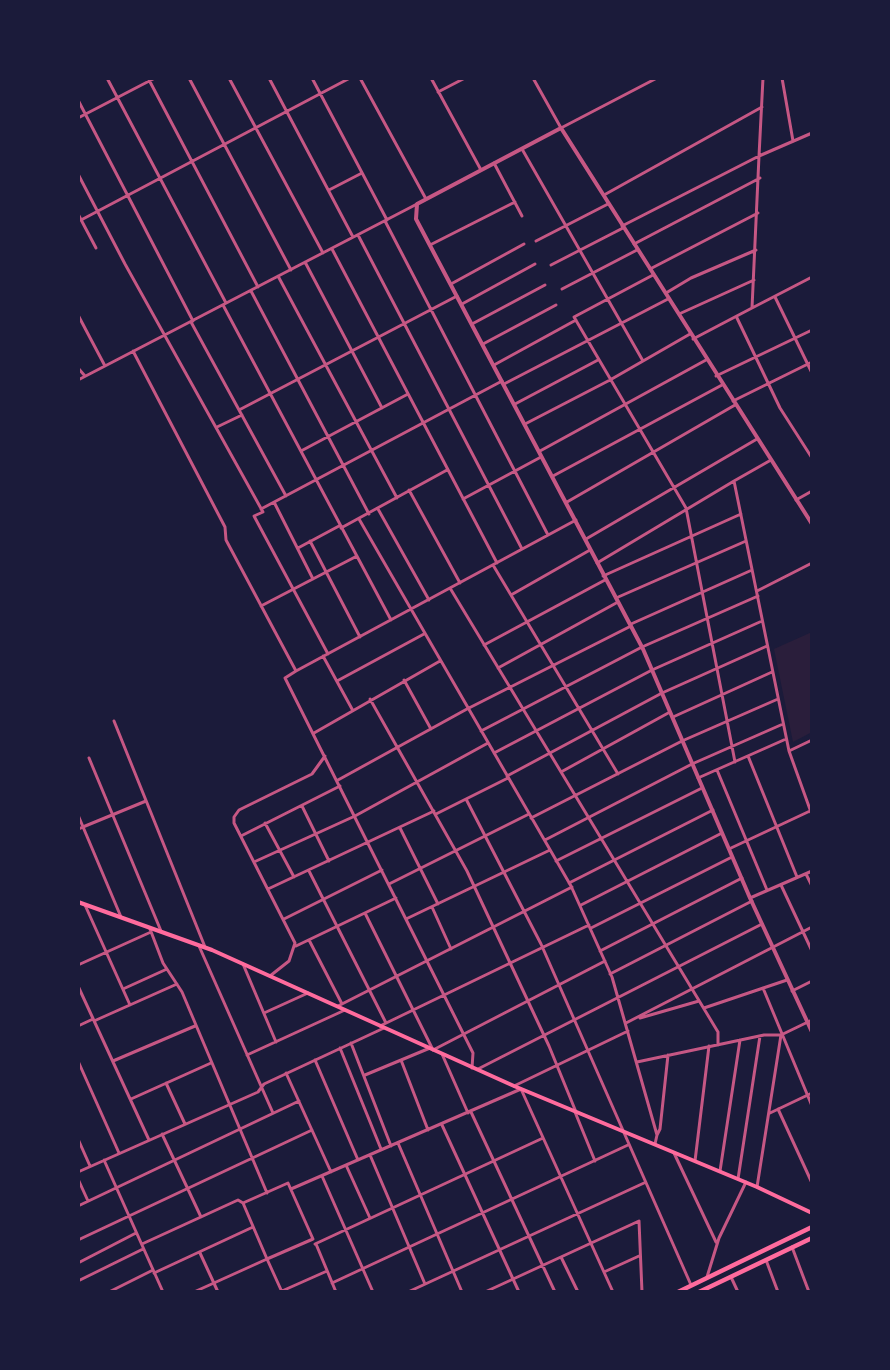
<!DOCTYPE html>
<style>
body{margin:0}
#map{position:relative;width:890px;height:1370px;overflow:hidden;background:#1b1b3a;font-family:"Open Sans",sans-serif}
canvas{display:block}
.frame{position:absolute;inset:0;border:80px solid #1b1b3a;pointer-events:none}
</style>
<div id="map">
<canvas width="890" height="1370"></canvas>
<div class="frame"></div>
</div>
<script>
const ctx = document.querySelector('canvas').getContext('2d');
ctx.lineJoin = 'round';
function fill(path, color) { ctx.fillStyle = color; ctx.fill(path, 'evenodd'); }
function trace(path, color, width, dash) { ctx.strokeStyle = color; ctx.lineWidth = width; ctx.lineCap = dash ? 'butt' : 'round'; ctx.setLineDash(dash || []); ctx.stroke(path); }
fill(new Path2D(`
 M812,632V732L793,742L774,649Z`), '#2a1e3b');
trace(new Path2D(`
 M107,78L226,303
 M148,78L258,287
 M189,78L291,270
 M229,78L323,253
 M269,78L353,237
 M312,78L387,220
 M360,78L426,199
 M431,78L481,170
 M533,78L561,128L657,78
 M782,78L793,141
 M438,92L465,78
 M78,100L193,321
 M78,118L155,78
 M812,133L759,156L752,308L812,277
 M522,149L643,361
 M494,163L522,216
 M78,174L125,264L263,512L254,516L328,654
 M329,190L362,173
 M604,195L762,107
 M78,214L96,248
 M81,220L350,78
 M385,221L548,535
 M622,226L759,156L763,78
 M358,235L522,549
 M536,241L608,204
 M634,244L760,178
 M430,245L515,202
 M332,249L497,563
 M305,262L382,408
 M551,265L623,228
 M650,269L758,213
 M653,275L574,317L686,508L735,762
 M278,276L397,498
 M451,284L524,244
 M562,289L637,250
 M251,291L369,514
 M666,293L691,278L756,250
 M775,297L812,373
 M462,304L535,264
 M223,305L391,620
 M679,314L754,280
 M78,315L105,366
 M737,318L780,408L812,458
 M191,322L286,496
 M472,324L545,285
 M693,339L752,308
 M483,344L556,305
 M133,351L225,527L226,540L296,671L285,678L473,1053L472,1068
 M494,365L576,320
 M78,368L85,376
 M716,376L812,330
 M78,380L417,204
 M504,384L668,299
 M733,401L812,362
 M515,404L598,360
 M239,410L457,296
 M525,424L610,380L690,334
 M217,427L242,415
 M301,451L408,394
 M540,451L706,360
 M771,460L734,481L789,751L812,815
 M553,476L722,385
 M409,490L460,583
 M463,499L541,457
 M796,500L812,491
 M274,502L313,579
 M567,502L735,405
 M261,509L502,381
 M378,509L429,600
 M359,519L571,886L612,977L657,1135L655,1144
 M341,528L447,470
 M586,539L757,439
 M310,541L360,637
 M298,548L339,526
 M597,563L734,481
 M493,565L618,774
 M603,576L741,514
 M450,588L718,1032V1045
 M757,591L812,563
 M511,595L590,550
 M616,598L746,541
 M261,606L357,556
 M631,624L752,570
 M484,645L605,580
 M323,656L352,709
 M498,668L618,602
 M296,671L576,520
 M404,680L431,729
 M337,681L424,634
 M370,699L467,871L549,1046L576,1112
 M673,717L772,672
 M114,721L205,947
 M481,731L642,647L758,596
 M314,733L440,661
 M789,751L812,740
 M494,753L652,670L762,621
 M748,756L797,877
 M89,758L161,931
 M717,770L767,890
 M561,772L670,712
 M507,776L662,693L767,646
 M698,778L786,739
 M338,780L467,709L631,626
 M466,799L541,944L691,1285
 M302,806L329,861
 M436,814L508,778
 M78,815L121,917
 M531,818L682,741L778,699
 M265,823L294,877
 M400,828L438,904
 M78,829L146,801
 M241,836L340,786
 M545,840L692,764L783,724
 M731,848L810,811
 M556,861L702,788
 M254,862L355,816L488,743
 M309,871L386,1023
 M806,874L812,886
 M569,883L713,810
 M389,884L529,814
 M781,885L812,951
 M268,889L434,811
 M750,898L812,871
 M85,905L130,1005
 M581,905L722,833
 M432,907L451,949
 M365,913L433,1050L605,961
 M284,919L382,870
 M406,919L550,850
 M591,928L732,857
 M150,929L163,963L182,992L267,1193
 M309,940L342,1004
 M199,946L273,1113
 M296,946L396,898
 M600,951L742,878
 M243,964L276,1042
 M78,965L151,932
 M610,974L752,901
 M270,976L289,961L295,943L234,823V817L239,810L312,774L325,756
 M78,986L149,1140
 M763,988L812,1106
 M123,989L167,969
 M792,991L812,981
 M338,1006L572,887
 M704,1008L787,980
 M264,1013L308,993
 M640,1018L699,1001
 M94,1021L177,984
 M626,1023L812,927
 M78,1026L93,1019
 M380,1026L589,925
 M351,1043L391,1146
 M340,1048L381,1149
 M442,1054L468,1113
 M247,1055L345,1010
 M315,1060L358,1160
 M401,1060L428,1130
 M78,1061L119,1153
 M113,1061L195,1026
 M637,1062L764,1035H781
 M478,1069L762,924
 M286,1073L331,1172
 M365,1075L430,1048
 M166,1083L185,1124
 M514,1086L628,1031
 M131,1099L211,1063
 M778,1109L812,1183
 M471,1112L555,1292
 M575,1112L595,1161
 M770,1113L812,1093
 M442,1125L519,1292
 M162,1134L201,1217
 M657,1135L660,1129L668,1055
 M78,1139L90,1166
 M398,1143L462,1292
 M674,1153L716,1242
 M370,1155L425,1284
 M104,1160L163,1292
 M695,1161L709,1046
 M346,1165L370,1218
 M720,1171L740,1040
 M78,1172L258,1092L264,1084L384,1028
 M322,1176L373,1292
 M78,1179L88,1201
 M738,1179L760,1036
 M288,1183L313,1239L267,1259L243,1203Z
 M757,1187L781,1035L812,1020
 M291,1189L521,1089L613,1292
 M78,1206L299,1101
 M78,1240L312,1130
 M142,1244L238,1200L243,1203
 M315,1244L543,1138
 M316,1244L336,1292
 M792,1247L809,1292
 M200,1253L218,1292
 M561,1257L578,1292
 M766,1260L778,1292
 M78,1263L136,1233
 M604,1272L639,1256
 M154,1273L253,1227
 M707,1277L719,1238L746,1182
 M731,1277L738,1292
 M78,1281L143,1249
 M332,1283L628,1145
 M282,1291L327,1271
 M109,1292L153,1270
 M194,1292L267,1259L282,1292
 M408,1292L644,1183
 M485,1292L639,1221L642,1292`), '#c65784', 3);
trace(new Path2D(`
 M812,524L561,128L417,204L416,219L643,649L750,898L812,1032`), '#c65784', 4);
trace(new Path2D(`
 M78,902L212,950L514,1086L757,1187L812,1213`), '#ff6b9d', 4);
trace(new Path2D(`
 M678,1292L812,1227
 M699,1292L812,1238`), '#ff6b9d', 4.5);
</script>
